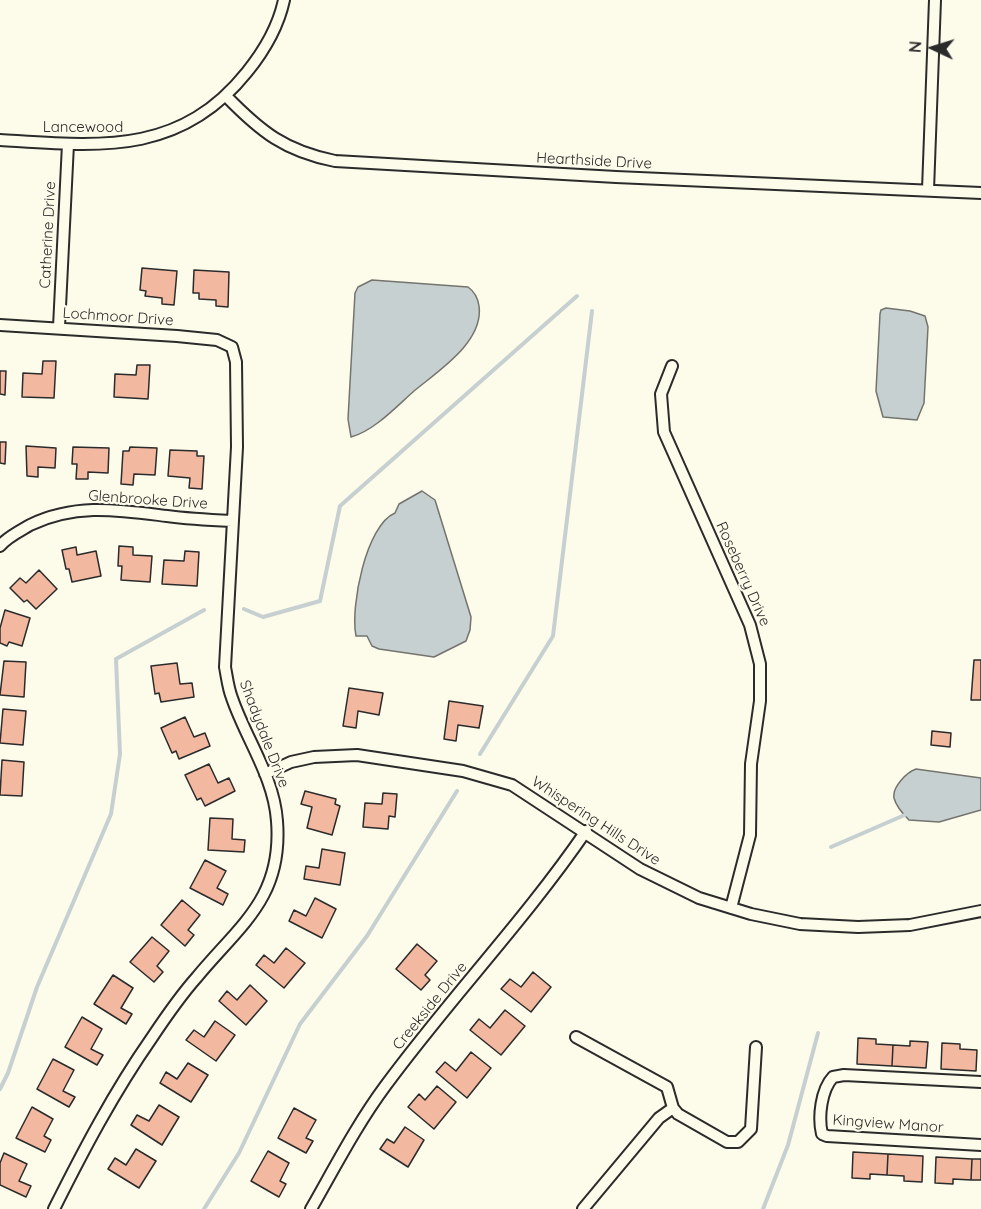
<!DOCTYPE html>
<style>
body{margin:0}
#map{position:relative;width:981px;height:1209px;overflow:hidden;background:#fdfbea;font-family:Quicksand,sans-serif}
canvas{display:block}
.north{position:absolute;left:903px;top:18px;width:60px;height:60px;-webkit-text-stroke:4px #fdfbea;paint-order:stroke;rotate:274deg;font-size:16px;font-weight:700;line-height:24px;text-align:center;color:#2b2b2b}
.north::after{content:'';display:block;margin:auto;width:21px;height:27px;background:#2b2b2b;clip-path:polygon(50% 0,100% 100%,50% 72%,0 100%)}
</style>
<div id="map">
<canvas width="981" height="1209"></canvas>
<div class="north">N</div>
</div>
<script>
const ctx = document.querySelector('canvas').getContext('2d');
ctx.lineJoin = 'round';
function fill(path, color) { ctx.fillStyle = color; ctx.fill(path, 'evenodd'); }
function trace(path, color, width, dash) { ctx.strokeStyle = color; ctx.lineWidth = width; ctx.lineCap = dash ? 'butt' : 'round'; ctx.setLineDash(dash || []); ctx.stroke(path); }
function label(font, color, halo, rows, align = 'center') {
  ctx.font = font + ' Quicksand,sans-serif'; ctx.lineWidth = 4.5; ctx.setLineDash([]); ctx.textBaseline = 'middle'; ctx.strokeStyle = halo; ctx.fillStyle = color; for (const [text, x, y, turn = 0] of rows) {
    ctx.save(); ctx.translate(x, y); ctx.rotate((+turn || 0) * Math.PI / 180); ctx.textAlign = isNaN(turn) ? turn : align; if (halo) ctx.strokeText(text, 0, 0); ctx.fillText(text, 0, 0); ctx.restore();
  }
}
const water = new Path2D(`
 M372,280L468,287C475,292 478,298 479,306C484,342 438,371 414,391C397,406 374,431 351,437L348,419L355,293L358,287Z
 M886,308L910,311L925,316L928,327L924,403L917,420L883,417L876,391L880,314L881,310Z
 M422,491L435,500L471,617L470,630L466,641L434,657L379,649L372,646L367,636H356C350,607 366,525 395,513L399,504Z
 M916,769L981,778V810L939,822L909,820C904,815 896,806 894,798C892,787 907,772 916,769Z`);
fill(water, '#c7d0d0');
trace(water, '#74746e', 1.5);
trace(new Path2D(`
 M244,609L263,617L320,601L340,506L577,296
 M480,754L553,636L592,311
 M831,847L907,814
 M0,1089L8,1073L37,987L111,814L120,754L116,659L204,610
 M204,1209L239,1153L300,1024L367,936L457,791
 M763,1209L788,1145L818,1033`), '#c7d0d0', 4);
const building = new Path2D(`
 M142,268L177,271L174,305L162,304V298L145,296L146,291L140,290Z
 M194,270L229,272L228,307L216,306V300L199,299V293H193Z
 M43,361H56L54,398L22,397L23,373L42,374Z
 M137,365H150L148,399L114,397L115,374L136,375Z
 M0,371H6L5,395L0,394Z
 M0,442H6L5,464L0,463Z
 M26,446L56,448L55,468L38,467V477L27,476Z
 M73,447L109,448L108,473L88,472V479H76L77,464H72Z
 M130,447L157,448L155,475L134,474L133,485L121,484L123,451H129Z
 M170,450L197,451V456H204L202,489L189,488L190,478L168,476Z
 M119,546L133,547V555L152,556L150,582L121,580L122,566H118Z
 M76,547L77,555L96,551L101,576L72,582L69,569H66L62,550Z
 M185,551L199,552L197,586L162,584L164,560L184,561Z
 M39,570L57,589L36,609L27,600L24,602L10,588L20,578L26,583Z
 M5,610L30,618L22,646L9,642L7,646L0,643V628Z
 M974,660H981V700H971Z
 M4,661L26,662L24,697L0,695Z
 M177,663L180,684L192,683L194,697L161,702L159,693L155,694L151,666Z
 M349,688L383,693L379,715L358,711L356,728L343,726Z
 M449,701L483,706L479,728L458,725L456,741L444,739Z
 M3,709L26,711L23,745L0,743Z
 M185,717L194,737L205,733L210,746L179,759L176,751L172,753L161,728Z
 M932,731L951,733L950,747L931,745Z
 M2,760L24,762L22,796L0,795Z
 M209,764L218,783L229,778L235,791L205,806L201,798L197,800L185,775Z
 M305,791L336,799L335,804L340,806L332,835L307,828L312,807L301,804Z
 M383,793L397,794L395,817L389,816L388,829L363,827L365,803L382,804Z
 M210,818L233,819L232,839L245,840L244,852L208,850Z
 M322,849L345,853L340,885L304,879L306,866L319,868Z
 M205,860L226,871L217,888L228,894L223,905L190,888Z
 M315,898L336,909L322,938L289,921L294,910L306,916Z
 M182,900L200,915L188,930L194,935L185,946L161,925Z
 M152,937L169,951L157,966L163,972L154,982L130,962Z
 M417,944L437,961L425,975L430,980L421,990L396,969Z
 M286,948L305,963L284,988L256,965L264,955L274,963Z
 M533,972L551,987L531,1012L501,989L510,979L521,987Z
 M113,975L133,988L121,1008L132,1014L126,1024L94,1004Z
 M250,985L267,1001L246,1025L219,1001L227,991L237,1000Z
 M505,1010L525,1026L501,1055L470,1030L479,1019L490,1028Z
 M82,1017L102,1029L91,1049L103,1055L97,1065L65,1047Z
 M215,1021L235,1035L216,1061L186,1040L194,1030L204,1037Z
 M858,1038L876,1039V1044L893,1045L892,1066L857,1064Z
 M910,1041L928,1042L926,1068L892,1066L893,1045L910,1046Z
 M942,1043L960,1044V1049L977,1050L976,1071L941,1069Z
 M471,1052L491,1068L467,1098L436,1072L445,1062L456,1071Z
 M53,1059L74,1070L63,1091L75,1097L69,1107L37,1089Z
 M188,1063L208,1075L191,1102L160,1083L166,1072L177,1079Z
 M437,1086L456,1102L434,1129L408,1107L419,1094L425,1100Z
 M159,1105L179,1117L162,1145L131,1125L137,1115L149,1121Z
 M32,1107L53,1119L44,1136L51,1140L45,1152L16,1138Z
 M294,1108L316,1120L306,1138L313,1141L306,1153L278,1138Z
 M405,1127L424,1140L408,1167L380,1149L387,1139L394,1143Z
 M136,1149L156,1161L139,1188L108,1169L115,1158L126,1165Z
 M268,1151L289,1163L280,1181L286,1184L279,1197L251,1181Z
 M853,1152L888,1154L887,1175L870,1174V1179L852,1178Z
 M4,1153L27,1164L19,1181L31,1186L26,1197L0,1185V1163Z
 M888,1154L923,1156L922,1182L904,1181V1176L887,1175Z
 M936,1157L972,1159L971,1180L953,1179V1184L935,1183Z
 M972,1159H981V1180H971Z`);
fill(building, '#f2b8a0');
trace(building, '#2b2b2b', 1.5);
const minor = new Path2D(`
 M226,96C261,132 285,151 335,161L616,177L981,193
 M0,140C97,146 179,157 247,72C264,51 278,28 284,0
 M928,190L935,0
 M0,325L177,336L217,340L232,347L236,362L237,447L225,667C227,677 228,688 232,698C246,739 274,777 277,821C283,898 240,925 197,977C180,996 165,1018 151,1039C114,1092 83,1151 54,1209
 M59,327L68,144
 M672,366L661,394L664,432L750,625L760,664V701L751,764L750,835L731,908
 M0,546C7,537 20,531 30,525C76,503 118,510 167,516C189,519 210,520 232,521
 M265,774L291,762L314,757L357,755L463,771L512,785L640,869L699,898L751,914L800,924L858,927L910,925L981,911
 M576,1037L667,1087L673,1108L678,1114L727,1142H738L751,1129L756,1047
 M981,1082L844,1075L833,1077C821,1090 818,1117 822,1134L827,1136L981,1145
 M311,1209C335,1167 357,1124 386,1085C450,998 525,920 586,831
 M583,1209L659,1118L673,1108`);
trace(minor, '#2b2b2b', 14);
trace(minor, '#fdfbea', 10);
label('15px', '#2b2b2b', '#fdfbea', [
 ["Lancewood",83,127],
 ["Hearthside Drive",594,161,3],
 ["Catherine Drive",48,235,-87],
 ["Lochmoor Drive",118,317,4],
 ["Glenbrooke Drive",148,500,4],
 ["Roseberry Drive",743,574,66],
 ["Shadydale Drive",264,734,69],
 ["Whispering Hills Drive",596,821,33],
 ["Creekside Drive",430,1006,-51],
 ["Kingview Manor",888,1124,4]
]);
</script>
